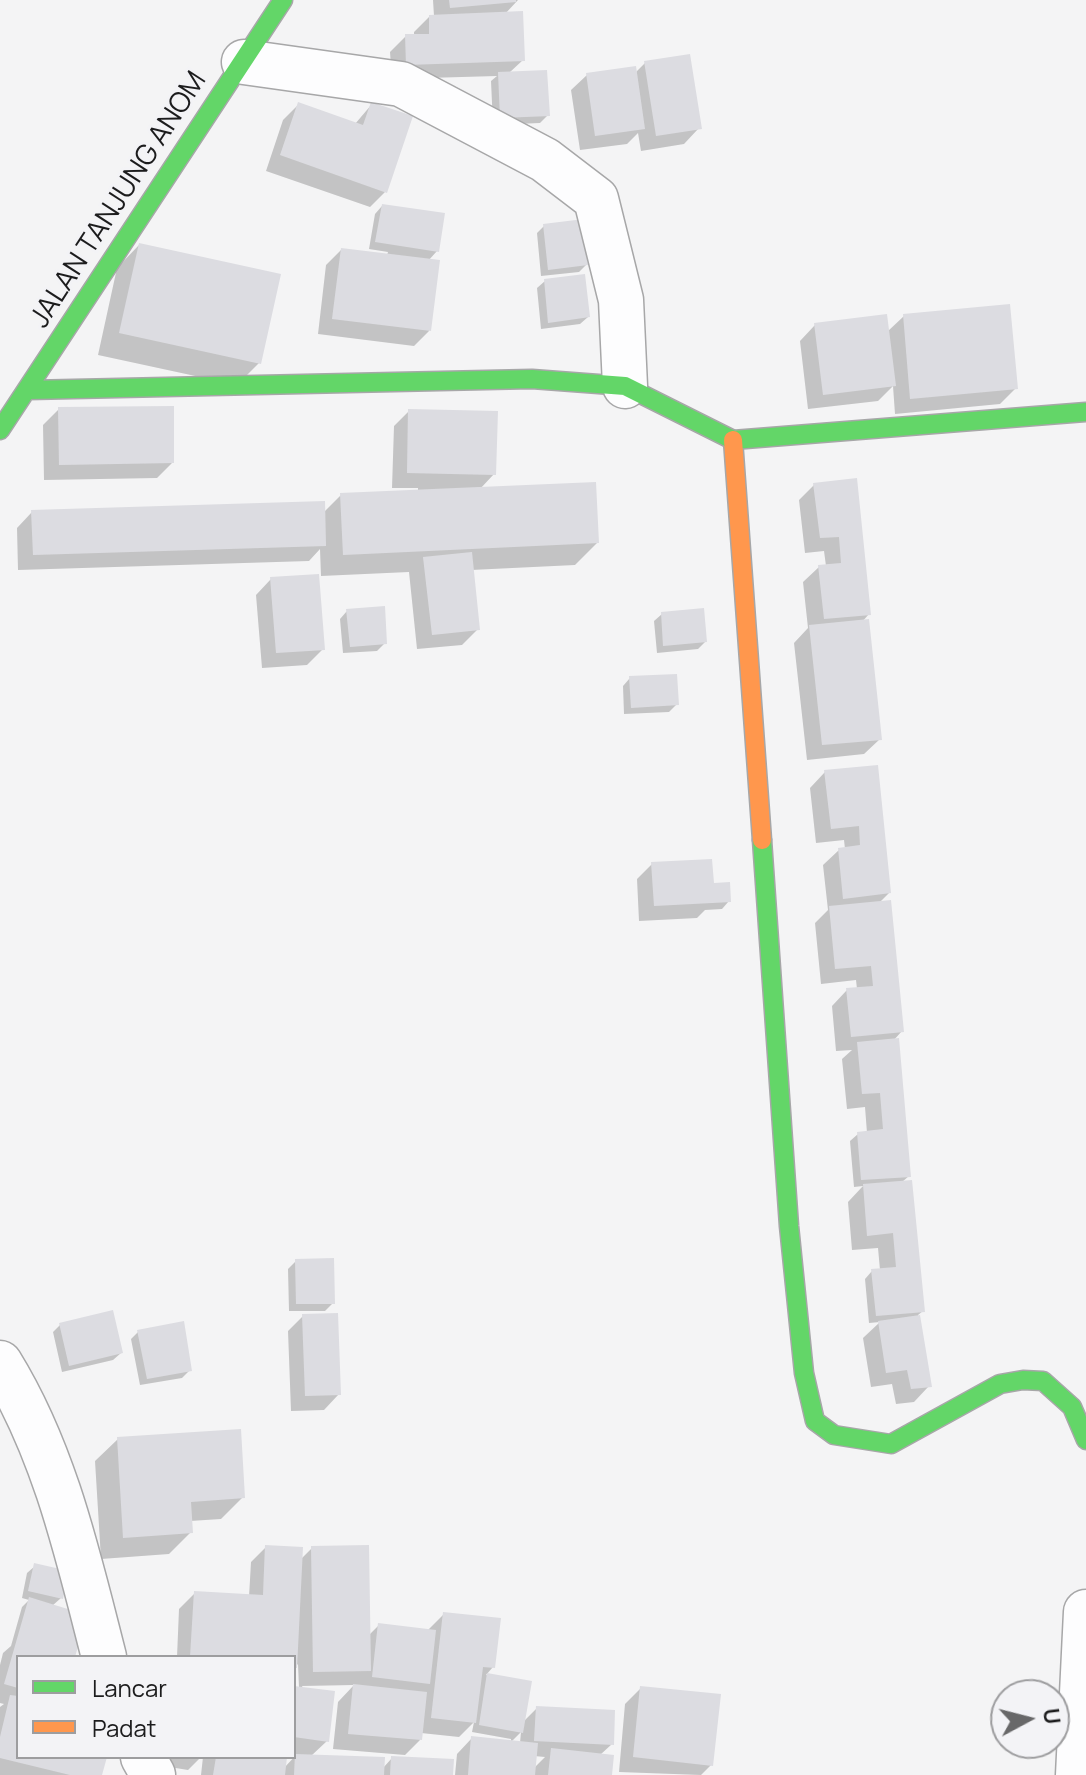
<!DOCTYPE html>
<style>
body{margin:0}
#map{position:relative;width:1086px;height:1775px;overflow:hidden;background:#f4f4f5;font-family:Manrope,sans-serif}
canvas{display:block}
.legend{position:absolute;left:16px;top:1655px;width:280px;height:104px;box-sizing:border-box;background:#f3f3f6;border:2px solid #9d9d9f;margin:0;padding:10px 14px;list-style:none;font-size:24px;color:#1c1c1d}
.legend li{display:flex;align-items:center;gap:16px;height:40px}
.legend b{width:40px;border:2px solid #9d9d9f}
.north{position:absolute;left:990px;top:1679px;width:80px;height:80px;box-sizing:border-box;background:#f3f3f6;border:2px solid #9d9d9f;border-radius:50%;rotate:83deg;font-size:22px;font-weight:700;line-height:32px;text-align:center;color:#1c1c1d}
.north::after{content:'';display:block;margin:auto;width:28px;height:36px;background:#686869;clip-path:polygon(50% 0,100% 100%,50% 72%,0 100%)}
</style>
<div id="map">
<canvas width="1086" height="1775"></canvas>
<ul class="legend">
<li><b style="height:10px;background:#63d668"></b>Lancar</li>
<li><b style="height:10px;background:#ff974d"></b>Padat</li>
</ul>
<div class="north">U</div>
</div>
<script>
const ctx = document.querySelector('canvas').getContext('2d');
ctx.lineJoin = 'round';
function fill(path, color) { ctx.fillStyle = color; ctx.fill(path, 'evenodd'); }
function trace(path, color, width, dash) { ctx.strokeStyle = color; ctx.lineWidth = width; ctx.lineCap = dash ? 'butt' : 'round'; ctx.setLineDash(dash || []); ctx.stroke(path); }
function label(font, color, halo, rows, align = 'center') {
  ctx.font = font + ' Manrope,sans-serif'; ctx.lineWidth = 6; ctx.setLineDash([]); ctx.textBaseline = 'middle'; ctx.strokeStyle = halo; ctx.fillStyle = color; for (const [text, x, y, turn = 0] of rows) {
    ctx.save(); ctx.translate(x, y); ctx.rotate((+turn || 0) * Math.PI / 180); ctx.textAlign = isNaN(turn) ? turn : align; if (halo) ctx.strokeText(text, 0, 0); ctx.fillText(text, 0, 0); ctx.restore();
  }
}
fill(new Path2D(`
 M433,0H518L505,14L523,60L509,73L548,115L540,123L493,125L491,81L497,76L392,79L390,52L406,36H414V32L429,17L434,16Z
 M645,63L699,128L684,144L641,151L638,133L627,144L580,150L571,90L587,75L635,73Z
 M299,104L355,124L372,104L385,192L370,207L266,171L283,120Z
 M382,206L437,251L428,261L429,331L414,346L318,334L326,265L341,250L387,255L388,252L369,249L375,214Z
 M544,226L586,265L579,272L541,276L537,233Z
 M139,245L259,363L237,385L98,355L117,268Z
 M545,281L588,317L580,324L541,329L537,288Z
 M904,316L1016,388L1000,404L895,414L893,386L878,401L808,409L800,341L815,325L887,332Z
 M59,409L172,463L157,478L44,480L43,425Z
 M409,411L494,474L480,489L597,543L575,565L471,570L478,629L462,645L417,649L409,572L321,576L320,549L309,561L18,570L17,528L32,512L323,513L341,495L418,492V488H392L394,426Z
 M855,481L869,614L862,622L880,739L864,754L807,760L794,643L808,628L803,582L819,567L826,566L824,551L805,553L799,500L814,485Z
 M271,579L323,649L307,665L262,668L256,595Z
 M347,611L385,643L377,651L343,653L340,619Z
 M662,614L705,642L698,649L657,653L654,621Z
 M630,678L677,704L669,712L624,714L623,686Z
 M876,767L889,893L879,903L902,1031L893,1041L909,1176L902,1182L923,1311L918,1315L929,1386L914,1402L896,1404L892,1384L871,1387L863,1338L880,1322L869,1323L865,1279L872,1271L880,1270L878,1248L852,1250L848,1202L863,1186L854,1187L850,1141L858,1134L867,1133L865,1107L847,1109L842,1059L852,1050L836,1051L832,1006L847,990L857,989L856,980L821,984L815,923L828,910L823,865L839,850L845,849L844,840L816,843L810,788L825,772Z
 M652,864L712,888L729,901L722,909L705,910L697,918L639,921L637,879Z
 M296,1261L333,1303L325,1311H289L288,1269Z
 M303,1316L339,1394L324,1410L291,1411L288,1331Z
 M60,1325L121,1353L113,1360L62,1372L53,1332Z
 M138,1332L190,1370L182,1378L140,1385L131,1339Z
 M118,1439L243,1497L221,1519L190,1521L191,1532L169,1554L101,1559L95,1461Z
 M266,1547L301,1559L312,1548L369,1635L379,1625L428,1630L444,1614L493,1667L486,1675L529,1683L523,1722L537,1708L612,1744L600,1755L610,1775H455L457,1754L472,1738L511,1742V1739L472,1732L474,1722L459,1737L421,1733L420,1740L405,1755L333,1749L338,1702L354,1685L302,1686L327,1741L311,1756L383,1768L392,1758L451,1775H201L203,1757H285L284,1768L297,1754H294V1688H299L298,1664L294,1668V1657H177L179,1609L195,1593L249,1597L251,1562ZM521,1732L520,1743L511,1742ZM534,1756L545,1757L533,1769Z
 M35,1566L61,1598L52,1606L73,1657H18V1757H105L100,1775H0V1707L4,1704L0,1703V1665L3,1653L11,1646L22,1607L29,1600L22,1598L27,1573Z
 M641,1688L711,1765L701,1775L619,1772L625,1704Z
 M139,1757H201L188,1770L139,1762Z`), '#0003');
fill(new Path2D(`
 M449,0H516V2L450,8Z
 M523,11L525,61L406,65L405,34H429V15Z
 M690,54L702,129L656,136L644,61Z
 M636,66L645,129L595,136L586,73Z
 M547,70L550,116L500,118L498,72Z
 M298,102L363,125L371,102L413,116L387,193L280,155Z
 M382,204L445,213L439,252L375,242Z
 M584,219L588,265L548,270L543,224Z
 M139,243L281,274L261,364L119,333Z
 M341,248L440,260L431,331L332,319Z
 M585,274L590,317L548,323L544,279Z
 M1010,304L1018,389L910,399L903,314Z
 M887,314L896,386L823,395L814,323Z
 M174,406V463L59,465L58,407Z
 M408,409L498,411L496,475L407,473Z
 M857,478L871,615L824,619L818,565L841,563L839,537L820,538L813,483Z
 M596,482L599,543L343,555L340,493Z
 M325,501L326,546L33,555L31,510Z
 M472,552L480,630L432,635L423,557Z
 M319,574L325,650L276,653L270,577Z
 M385,606L387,644L350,647L346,609Z
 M704,608L707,642L663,646L661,612Z
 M869,619L882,740L822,745L809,625Z
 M677,674L679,705L631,708L629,676Z
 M878,765L891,893L843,899L838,848L860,845L859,826L831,829L824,770Z
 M712,859L714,883L730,882L731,902L654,906L651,862Z
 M891,900L904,1032L851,1037L846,988L873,986L871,966L835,969L829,906Z
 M899,1038L911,1177L861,1180L857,1132L883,1129L880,1093L862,1094L857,1042Z
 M912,1180L925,1312L876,1316L871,1269L896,1267L893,1233L867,1236L863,1184Z
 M334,1258L335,1304H296L295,1259Z
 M113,1310L123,1353L69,1366L59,1323Z
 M338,1313L341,1395L305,1396L302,1314Z
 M920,1315L932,1387L911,1389L907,1370L886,1373L878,1321Z
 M184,1321L192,1371L147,1379L137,1330Z
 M241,1429L245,1498L191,1502L193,1533L123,1538L117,1437Z
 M265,1545L303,1547L297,1668H294V1657H190L194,1591L263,1595Z
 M369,1545L371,1671L313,1672L311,1546Z
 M34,1563L69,1571L63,1599L28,1591Z
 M29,1597L87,1615L75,1657H18V1688L4,1684Z
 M443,1612L501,1618L495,1668L483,1667L476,1723L431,1718Z
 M378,1623L436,1630L430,1684L372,1677Z
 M487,1673L532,1681L523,1733L479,1725Z
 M353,1684L427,1692L422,1740L348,1734Z
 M294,1686L335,1691L329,1742L294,1737Z
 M640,1686L721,1694L713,1766L633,1757Z
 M10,1695L18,1696V1757H107L102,1775H70L0,1758V1737Z
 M536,1706L615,1710L614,1745L534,1741Z
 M471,1736L538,1743L535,1775H468Z
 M551,1748L614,1755L612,1775H548Z
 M295,1754L385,1757L384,1775H294Z
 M391,1756L454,1759L453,1775H390Z
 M216,1757H287L285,1775H213Z`), '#dcdce1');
const street = new Path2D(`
 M244,62L401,84L545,160L596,199L621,300L625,386
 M0,1363C55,1452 78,1556 104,1657
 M143,1757L153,1775
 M1078,1775L1086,1612`);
const fast = new Path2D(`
 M28,390L532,379L625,386L733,440L1086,412
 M0,430L283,0
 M762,840L789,1226L804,1373L815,1421L834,1435L891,1444L1000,1384L1023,1380L1043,1381L1072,1407L1086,1440`);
const slow = new Path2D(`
 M733,440L762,840`);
trace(street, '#a7a7a8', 47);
trace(fast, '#a7a7a8', 21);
trace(slow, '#a7a7a8', 21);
trace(street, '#fdfdfe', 44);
trace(fast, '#63d668', 18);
trace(slow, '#ff974d', 18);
label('28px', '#1c1c1d', '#f3f3f6', [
 ["JALAN TANJUNG ANOM",119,200,-57]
]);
</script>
